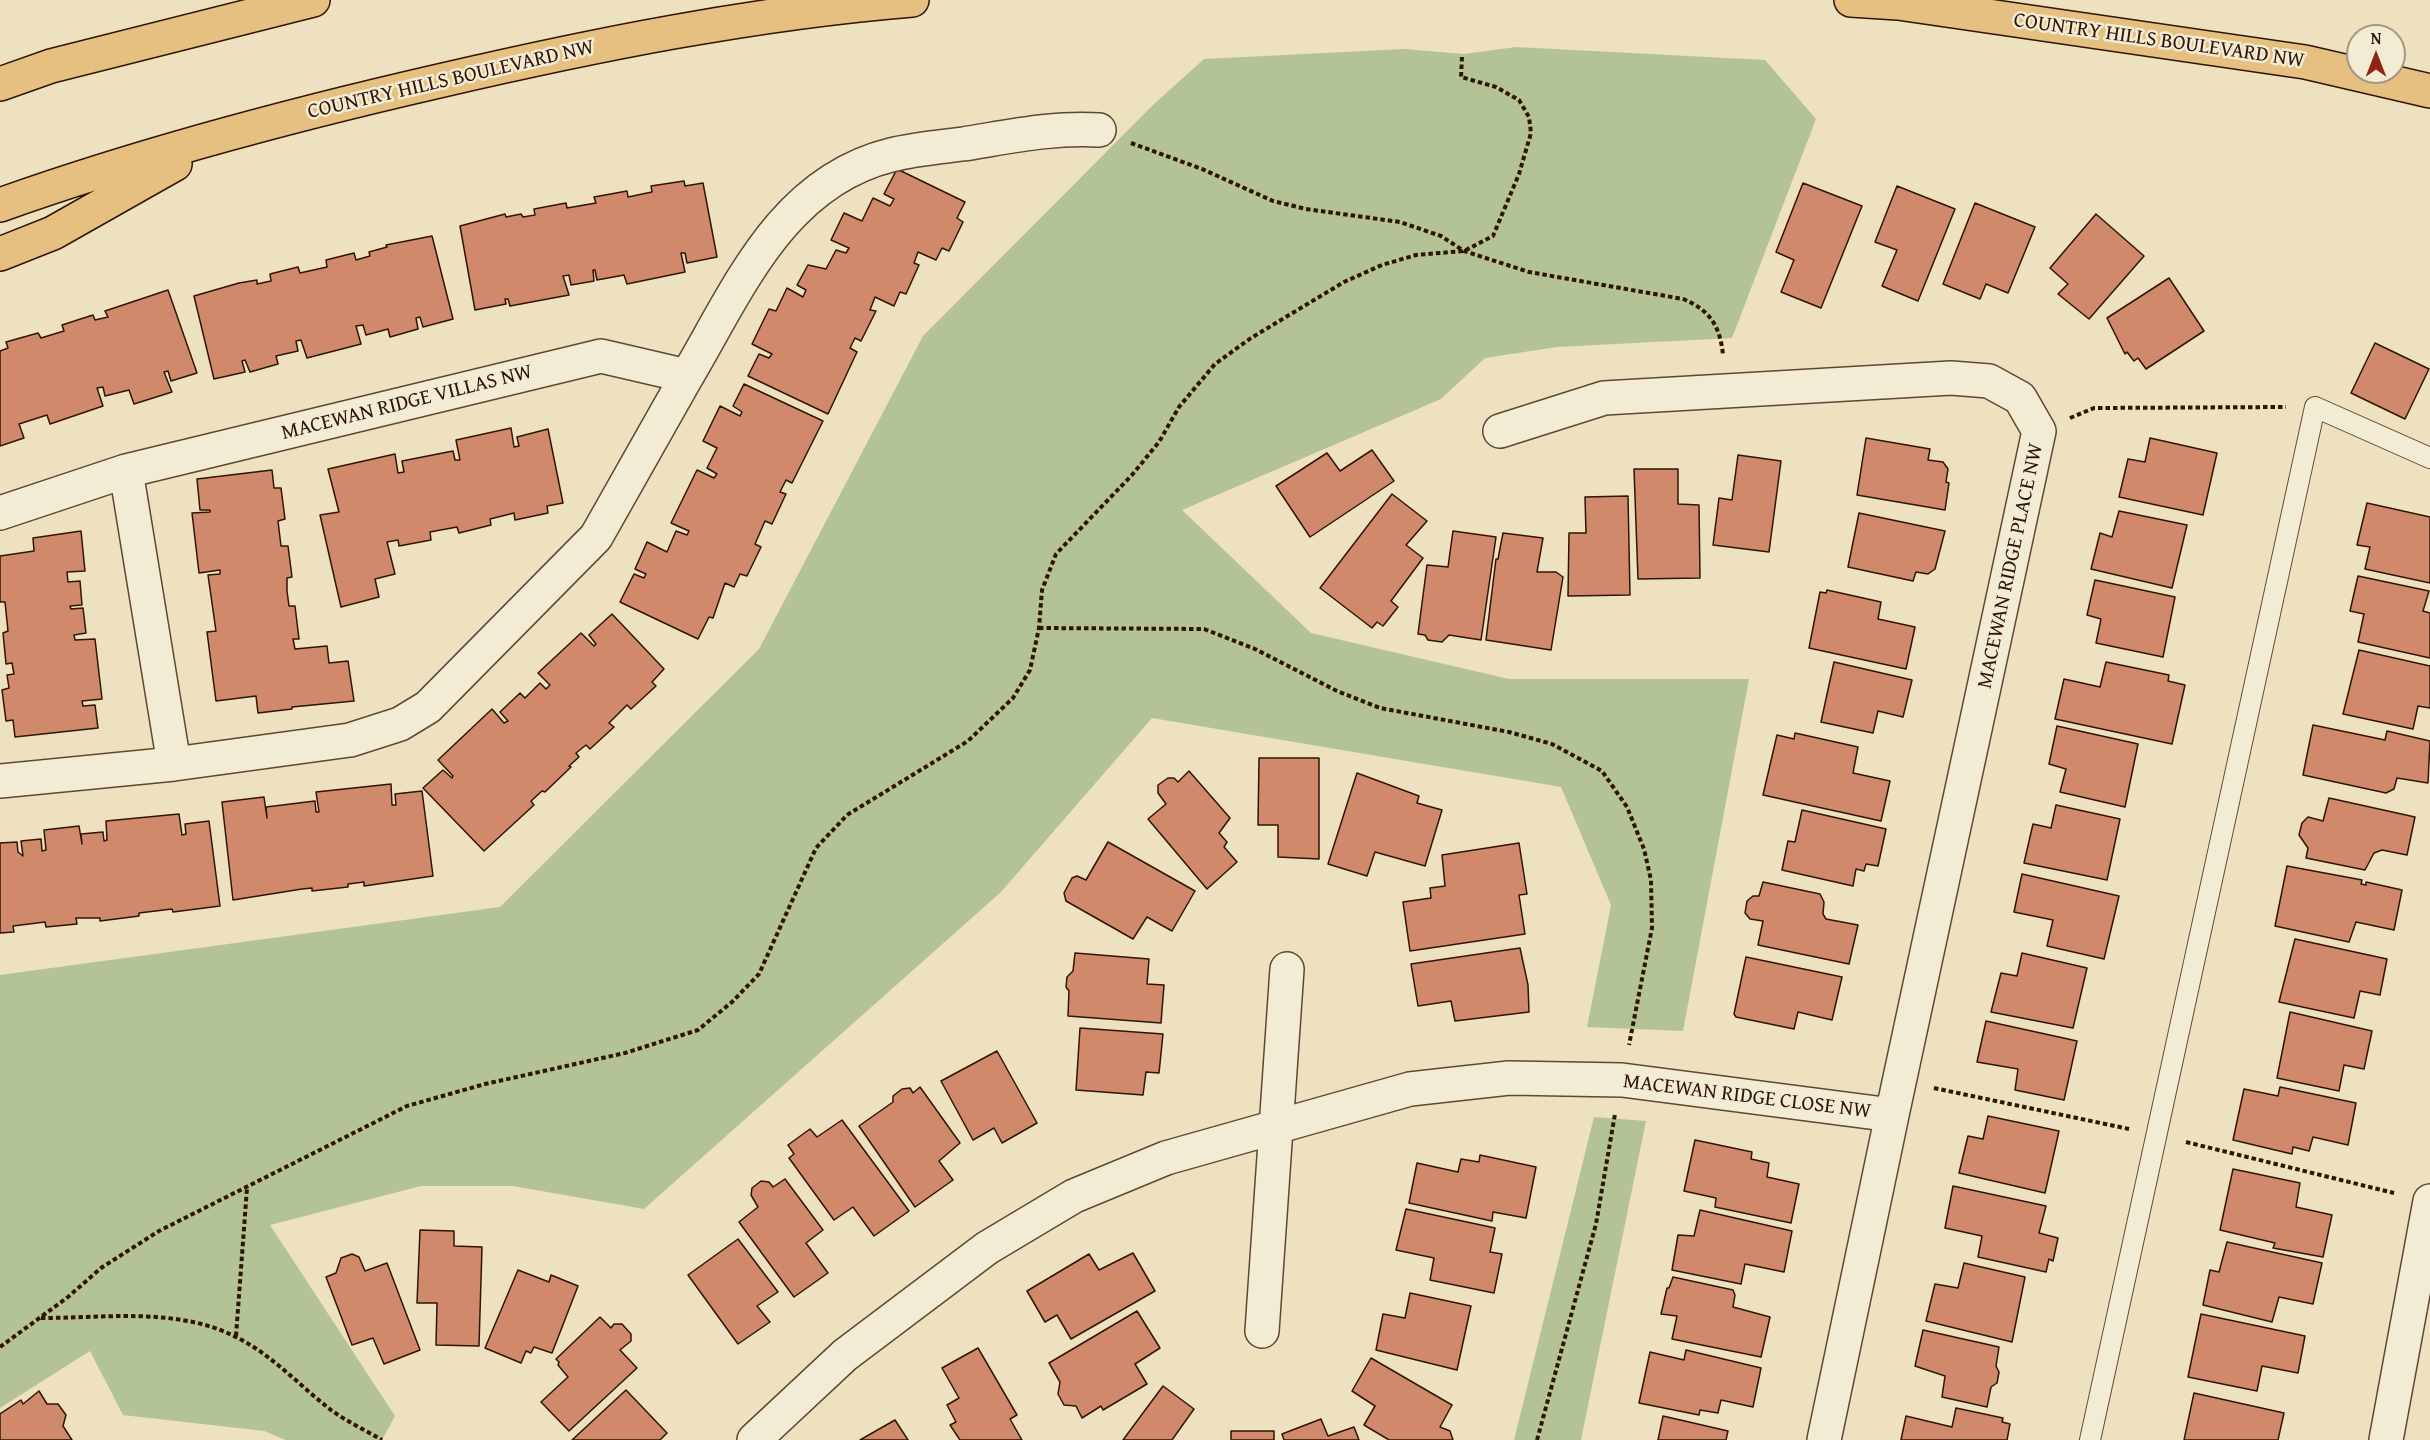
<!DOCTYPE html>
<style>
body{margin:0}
#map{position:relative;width:2430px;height:1440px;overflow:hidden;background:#ede1bf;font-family:"Gentium Book Plus",serif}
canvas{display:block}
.north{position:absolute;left:2346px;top:24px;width:60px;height:60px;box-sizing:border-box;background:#f3ecd5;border:2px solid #a59682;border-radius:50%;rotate:0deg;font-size:16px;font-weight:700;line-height:24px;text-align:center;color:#301405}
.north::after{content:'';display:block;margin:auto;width:21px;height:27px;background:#8f2418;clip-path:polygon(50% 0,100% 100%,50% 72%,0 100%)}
</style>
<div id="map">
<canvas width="2430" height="1440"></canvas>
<div class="north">N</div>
</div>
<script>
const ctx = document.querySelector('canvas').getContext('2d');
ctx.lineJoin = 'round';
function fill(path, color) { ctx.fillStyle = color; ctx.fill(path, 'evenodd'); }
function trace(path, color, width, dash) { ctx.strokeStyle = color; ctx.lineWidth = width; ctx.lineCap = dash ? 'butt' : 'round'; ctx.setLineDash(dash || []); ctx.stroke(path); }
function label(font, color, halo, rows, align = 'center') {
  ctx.font = font + ' "Gentium Book Plus",serif'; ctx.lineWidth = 5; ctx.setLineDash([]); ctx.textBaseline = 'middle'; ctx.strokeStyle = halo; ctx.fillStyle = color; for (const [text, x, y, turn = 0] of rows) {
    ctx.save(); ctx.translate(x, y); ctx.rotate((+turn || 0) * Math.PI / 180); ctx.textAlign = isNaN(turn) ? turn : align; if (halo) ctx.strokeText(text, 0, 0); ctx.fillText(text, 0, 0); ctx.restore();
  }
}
fill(new Path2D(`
 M1516,47L1765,60L1816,119L1732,338L1557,347L1485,358L1441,399L1182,510L1311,633L1509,679H1749L1683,1031L1587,1027L1611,905L1561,787L1152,718L1001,892L644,1209L513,1186H421L270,1225L395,1416L382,1440H286L264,1431L123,1415L90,1351L0,1408V975L500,907L759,649L923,336L1154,104L1204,59L1404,49L1464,54Z
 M1594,1117L1646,1121L1581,1440H1514Z`), '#b4c395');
const building = new Path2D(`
 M897,169L965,202L957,218L963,222L949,251L942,248L936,260L918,252L914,263L919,265L906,294L900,292L894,306L875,297L870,310L876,311L861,341L855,338L850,348L857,352L828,414L748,376L759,354L769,358L772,354L752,344L769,309L776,311L787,288L803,297L806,290L797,285L808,265L826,269L836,250L846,253L849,248L831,240L844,213L862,221L873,198L890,206L894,199L884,194Z
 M684,181L685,186L703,183L717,257L687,263L685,253H681L685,272L627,284L624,275L597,280L595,270H593L594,281L571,285L569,275L563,276L569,295L510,306L508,299H505L506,304L475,310L460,226L505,214L506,217L521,214L523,217L535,215L534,209L566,203L567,208L596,203L594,197L627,191L628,197L652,192L651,186Z
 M1803,183L1862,206L1821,308L1781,292L1794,260L1776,252Z
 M1897,186L1955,209L1918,301L1882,286L1897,250L1875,242Z
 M1975,203L2035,227L2008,293L1986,284L1980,299L1943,284Z
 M2096,214L2144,256L2089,319L2058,294L2068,284L2050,268Z
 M432,236L453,319L423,327L420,317L416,318L418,329L390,337L388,329L366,335L363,325L356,326L361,344L307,358L301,340L296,341L298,351L276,356L278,364L250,372L245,360L242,361L245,372L214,379L194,296L239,283L257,280V284L271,281L270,274L298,267L300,273L327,267L326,260L354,253L356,260L370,256L369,252L387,247L386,245Z
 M2169,278L2204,331L2146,369L2138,358L2134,361L2127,352L2125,354L2107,318Z
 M168,290L197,373L171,381L168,371L164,372L172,392L134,404L129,390L105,396L103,387L97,388L103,406L50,424L47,415L19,424L24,438L0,446V351L8,348L6,342L38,333L41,338L64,331L62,325L93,315L95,320L108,317L105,311Z
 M2375,343L2429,369L2405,419L2351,393Z
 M744,384L823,421L792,483L786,480L780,492L786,494L772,524L765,521L755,544L761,547L747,576L740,574L734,587L725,583L713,618L709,617L698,639L620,602L634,574L644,578L646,574L635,569L647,542L667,552L676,531L687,535L689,531L671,523L697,470L714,478L717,474L707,468L717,448L703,441L720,406L740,416L742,412L733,406Z
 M511,428L514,447L519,446L517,437L548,429L563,503L547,506L548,513L515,520L514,513L490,519L491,525L459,533L457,527L430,532L431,540L399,546L398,540L387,542L395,574L375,579L379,597L341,607L320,515L339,512L328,469L395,454L398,473L404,472L402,461L453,451L455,460H460L456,440Z
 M1866,438L1930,449L1928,460L1943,462L1948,469L1946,482L1949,483L1945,510L1857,495Z
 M2150,438L2217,453L2203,515L2119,497L2128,459L2145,462Z
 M1372,450L1394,481L1310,537L1276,486L1327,453L1340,471Z
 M1738,455L1781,461L1769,552L1713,545L1719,498L1732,500Z
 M1634,469H1678V504L1699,505L1700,578L1638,579Z
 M272,470L274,488H281L285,519L278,521L281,546H288L292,577L287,578V591L289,606H295L299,639H293L295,649L327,646L329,663L348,661L354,701L292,707V709L258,713L256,696L216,701L207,632L216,631L208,575L220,574V570L199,573L192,513L210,512V510H200L197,479Z
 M1392,494L1427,521L1406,545L1423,558L1391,601L1398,607L1383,626L1377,622L1372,628L1320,588Z
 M1628,496L1630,595L1568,596L1569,533H1586L1585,497Z
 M2367,503L2430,517V583L2365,569L2370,547L2357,545Z
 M2119,511L2187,525L2172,588L2091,569L2100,533L2112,537Z
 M1859,513L1945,531L1935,569L1928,574L1916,572L1913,581L1848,567Z
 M81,531L85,571L67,572L68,582L80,581L82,605L70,606L71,609L83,608L86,633L74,635L75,640L95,639L102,699L82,701L83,706L95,705L98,728L15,737L13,720L6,721L2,690L9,688L7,675L14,674L12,663L6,664L3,633L8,631L5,602H0V556L34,551L33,538Z
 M1453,531L1496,537L1481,640L1449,635L1442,642L1428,640L1425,635L1418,634L1427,565L1448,567Z
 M1503,533L1543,538L1537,572H1556L1563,577L1551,650L1486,640L1496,559H1498Z
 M2358,576L2429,591L2423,611L2430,613V658L2358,642L2364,614L2350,611Z
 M2095,580L2175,597L2163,657L2096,643L2101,619L2087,615Z
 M1827,590L1881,602L1878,619L1915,627L1906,669L1809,648L1820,592L1826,593Z
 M612,614L664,669L652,682L656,686L631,709L627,705L609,723L614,727L590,749L586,745L576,753L579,757L569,766L571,767L545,792L542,791L531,801L534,805L484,851L423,788L443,770L452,778L453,776L438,760L492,709L504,723L508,721L500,712L520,693L525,698L540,683L546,689L550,685L538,673L581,633L594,646L596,644L589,635Z
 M2359,650L2430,666V708L2418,706L2413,729L2343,714Z
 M1834,662L1912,680L1903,717L1878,711L1873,733L1821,722Z
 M2106,662L2169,675L2168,681L2185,685L2172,744L2055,719L2064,679L2100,687Z
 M2313,725L2385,740L2387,731L2430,741L2428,783L2397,778L2394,789L2386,793L2303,775Z
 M2057,726L2138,744L2125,807L2060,792L2066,769L2049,764Z
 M1795,733L1858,747L1853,773L1890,781L1881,821L1763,795L1777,735L1794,739Z
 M1259,758H1319V859L1278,857V825H1258Z
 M1189,771L1230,818L1219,833L1227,842L1224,847L1237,862L1207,889L1148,819L1166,804L1158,793V785L1168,778H1174L1178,782Z
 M1357,773L1419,796L1417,803L1442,810L1425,866L1375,852L1367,876L1328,864Z
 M391,784L392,805H396L395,794L422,791L433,876L364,886V882L348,884V887L312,891V888L302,889L233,900L222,802L264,797L267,818L266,807L315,801L316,812H319L316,792Z
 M2329,798L2415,817L2407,855L2382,850L2374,853L2365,870L2306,858L2308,848L2299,835L2302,823L2308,817L2323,821Z
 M2056,805L2120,819L2107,880L2024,863L2033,824L2051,828Z
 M1802,810L1886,829L1878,866L1866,864L1864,871L1856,869L1853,886L1782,870L1788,841L1795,842Z
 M179,814L182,835L186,834L185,824L209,821L220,906L173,912L172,909L139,913V916L100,921V918H76L77,924L46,927L45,922L13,926L14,932L0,933V843L17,842L18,852L23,856L21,841L41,839L42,851L46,850L44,830L79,826L82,844L81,834L103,832L104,841L107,840L106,821Z
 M1108,842L1195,891L1172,931L1147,917L1133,939L1066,901L1064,893L1072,878L1077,876L1086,880Z
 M1519,843L1527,894L1519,895L1525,934L1410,951L1403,902L1431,898L1430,888L1445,886L1442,855Z
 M2287,866L2362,880L2361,884L2366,885V882L2402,890L2394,930L2356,922L2349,942L2275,926Z
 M2022,874L2119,896L2104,959L2047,946L2053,920L2014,912Z
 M1763,882L1820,894L1824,902L1823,914L1826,919L1858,925L1849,964L1758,945L1763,921L1750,919L1745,913L1747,901L1753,896H1759Z
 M2295,939L2387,959L2380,995L2360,991L2354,1018L2279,1002Z
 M1520,948L1528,985L1529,1012L1455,1021L1451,1001L1418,1006L1411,964Z
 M1075,953L1149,959L1147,984L1164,985L1161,1023L1068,1016L1069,991L1066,987L1067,977L1073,971Z
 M2022,953L2087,968L2073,1028L1991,1012L2001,973L2017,976Z
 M1746,957L1842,977L1832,1020L1798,1012L1794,1029L1736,1017L1734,1014Z
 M2290,1012L2372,1031L2364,1069L2344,1065L2339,1091L2277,1078Z
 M1986,1021L2077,1041L2064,1100L2015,1090L2018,1069L1977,1062Z
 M1080,1028L1163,1034L1159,1073L1146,1072L1143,1095L1076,1090Z
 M997,1051L1037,1123L1002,1143L994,1128L973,1140L941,1081Z
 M920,1087L960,1143L939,1161L953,1180L915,1207L859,1126L893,1102V1096L902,1089L910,1088L913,1093Z
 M2280,1087L2356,1103L2348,1145L2313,1137L2309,1151L2293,1147L2292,1154L2233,1140L2244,1089L2278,1096Z
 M1988,1116L2059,1131L2045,1193L1959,1173L1968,1136L1983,1139Z
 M842,1120L909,1211L874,1236L853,1207L834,1220L789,1158L794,1154L788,1145L810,1129L817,1137Z
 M1695,1140L1752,1152L1751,1159L1769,1163L1767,1177L1799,1184L1791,1223L1715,1207L1716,1198L1684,1191Z
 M1480,1155L1536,1167L1526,1218L1493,1212L1492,1221L1409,1203L1417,1163L1458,1172L1461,1159L1479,1162Z
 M2233,1169L2300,1183L2296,1207L2332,1215L2323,1257L2273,1248L2275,1243L2220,1230Z
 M785,1179L823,1230L806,1243L828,1273L794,1297L739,1222L758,1207L751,1195L752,1188L761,1181L769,1182L773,1187Z
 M1953,1186L2046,1206L2039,1233L2058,1238L2053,1261L2049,1259L2046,1272L1978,1257L1982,1236L1945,1228Z
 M1406,1209L1495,1228L1490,1252L1502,1254L1494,1293L1430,1280L1434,1258L1396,1250Z
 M1700,1210L1792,1231L1784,1272L1745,1264L1741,1284L1672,1270L1678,1235L1694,1236Z
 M420,1230L454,1231V1246L482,1247L479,1346L436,1345L437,1303H417Z
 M738,1239L778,1292L757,1306L770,1322L738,1344L688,1275Z
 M2227,1242L2322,1263L2313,1304L2279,1297L2272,1322L2203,1305L2210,1270L2219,1272Z
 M1133,1253L1155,1291L1071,1339L1057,1315L1045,1322L1027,1291L1089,1254L1099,1270Z
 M352,1254L359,1257L365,1271L387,1263L420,1350L384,1364L373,1338L352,1345L326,1277L336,1273L341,1258Z
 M1964,1263L2025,1277L2012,1342L1926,1321L1935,1284L1958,1288Z
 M518,1270L549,1282L551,1275L578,1286L552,1353L534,1347L531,1353L526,1351L521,1363L485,1348Z
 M1673,1277L1733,1290L1735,1295L1733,1307L1770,1317L1761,1357L1672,1339L1677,1316L1661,1314L1667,1288H1669Z
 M1410,1293L1471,1306L1457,1370L1376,1350L1383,1314L1405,1318Z
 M1137,1311L1160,1348L1135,1364L1147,1384L1103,1410L1101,1406L1082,1418L1076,1406L1064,1405L1058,1394L1060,1382L1049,1363Z
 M2201,1314L2305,1336L2298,1373L2262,1366L2257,1391L2188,1377Z
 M600,1317L611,1328L614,1324H622L631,1334V1341L620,1350L637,1368L569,1431L541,1402L568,1377L558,1365L559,1362L556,1359Z
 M1923,1330L1999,1347L1996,1366L1999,1372L1997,1383L1991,1387L1987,1407L1942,1397L1945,1376L1915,1366Z
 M978,1348L1017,1415L1010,1419L1022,1440H960L950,1425L956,1422L947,1405L959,1398L942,1368Z
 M1686,1350L1761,1368L1753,1407L1721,1400L1718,1413L1700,1410L1699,1415L1639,1403L1650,1352L1684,1360Z
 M1371,1358L1452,1405L1440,1427L1450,1431L1453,1440H1389L1364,1425L1375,1406L1352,1391Z
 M1163,1386L1194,1409L1172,1440H1123Z
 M626,1390L667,1433L660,1440H572Z
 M39,1391L47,1404H58L66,1415L63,1426L72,1440H0V1414L21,1400L23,1404Z
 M2194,1393L2284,1413L2278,1440H2184Z
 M1956,1408L2003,1418L2002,1422L2010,1424L2007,1440H1901L1906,1416L1952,1427Z
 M1663,1416L1728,1431L1726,1440H1658Z
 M1321,1419L1328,1436L1354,1427L1359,1440H1284L1282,1434Z
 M895,1420L908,1440H860Z
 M1231,1431H1274V1440H1231Z`);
fill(building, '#d1896c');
trace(building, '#301405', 1.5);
const service = new Path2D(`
 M2090,1440L2315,407L2430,458`);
const minor = new Path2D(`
 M1500,431L1604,398L1951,378L1989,381L2020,398L2039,431L1892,1115
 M0,513L126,471
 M174,764L126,471L601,356L687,376C739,288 782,182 891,155C914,149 939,147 963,144C1008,137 1053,127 1099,130
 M0,781L174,764L350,740L400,724L428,707L596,537L687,376
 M1262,1331L1287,969
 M754,1440L845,1355L987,1248L1074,1196L1166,1158L1410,1089L1509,1078L1622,1080L1892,1115L1824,1440
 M2386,1440L2430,1201`);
const primary = new Path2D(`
 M1851,0L1898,3L2305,62L2430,91
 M0,84L51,66L313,0
 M0,205C143,154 291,115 439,81C594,45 753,13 912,0
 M0,254L53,233L175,164`);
trace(service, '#5f4734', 22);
trace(minor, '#5f4734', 36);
trace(primary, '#301405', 36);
trace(new Path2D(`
 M1131,143L1202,169L1273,201L1306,209L1400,222L1441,236L1464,251L1529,272L1683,299C1710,310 1720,326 1723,355
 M2070,418L2094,408L2286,407
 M1039,628L1204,629L1255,649L1337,691L1380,708L1509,732L1552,744L1602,771L1627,807L1644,849L1651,880L1652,928L1629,1045
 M1934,1088L2129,1129
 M2186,1142L2394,1193
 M41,1318C104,1318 178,1307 236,1337C271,1354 300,1386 331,1410C346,1421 365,1430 382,1440
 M236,1336L247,1188
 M0,1347L68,1297L101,1268L159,1231L407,1106L485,1084L625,1053L698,1030L732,1002L759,974L816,848L847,815L968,741L1013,698L1030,670L1039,628L1042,590L1056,554L1132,475L1159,442L1179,407L1215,364L1251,338L1344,282L1382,265L1416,255L1464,251L1493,236L1519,174L1531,133L1529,117L1519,100L1496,87L1461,77L1462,57
 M1537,1440L1596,1224L1615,1114`), '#301405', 4, [4.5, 3]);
trace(service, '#f3ecd5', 20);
trace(minor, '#f3ecd5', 33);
trace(primary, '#e6c080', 33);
label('21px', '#301405', '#f3ecd5', [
 ["COUNTRY HILLS BOULEVARD NW",2159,41,8],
 ["COUNTRY HILLS BOULEVARD NW",451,80,-13],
 ["MACEWAN RIDGE VILLAS NW",407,403,-14],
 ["MACEWAN RIDGE PLACE NW",2011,566,-78],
 ["MACEWAN RIDGE CLOSE NW",1747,1097,7]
]);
</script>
